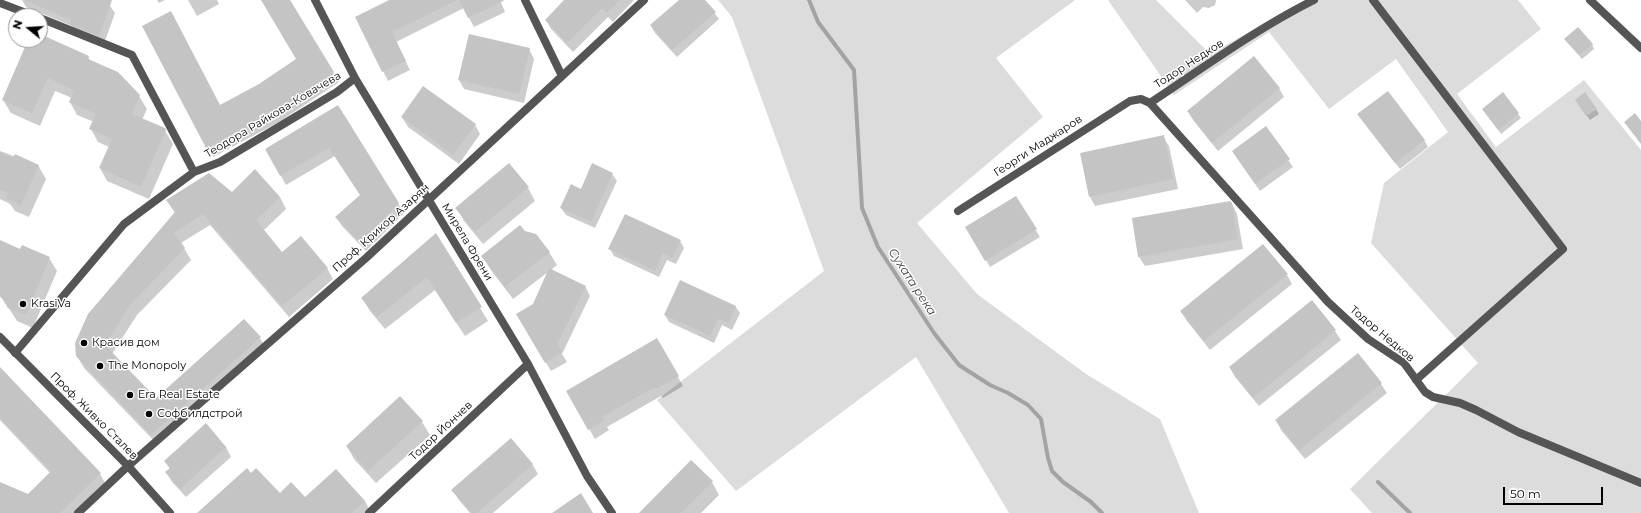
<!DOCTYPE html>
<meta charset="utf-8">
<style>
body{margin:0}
#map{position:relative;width:1641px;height:513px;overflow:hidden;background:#fff;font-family:Montserrat,sans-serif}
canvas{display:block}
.north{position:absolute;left:8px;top:8px;width:40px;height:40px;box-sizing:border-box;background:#fff;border:1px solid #999;border-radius:50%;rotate:288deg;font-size:11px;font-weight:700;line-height:16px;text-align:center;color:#000}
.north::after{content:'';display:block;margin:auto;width:14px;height:18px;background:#000;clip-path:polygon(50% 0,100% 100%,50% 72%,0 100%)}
.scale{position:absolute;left:1503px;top:487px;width:100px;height:18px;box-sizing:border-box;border:2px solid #000;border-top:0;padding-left:5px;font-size:12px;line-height:14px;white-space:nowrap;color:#000;-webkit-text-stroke:3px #fff;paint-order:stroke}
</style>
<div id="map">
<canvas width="1641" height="513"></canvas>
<div class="north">N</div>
<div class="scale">50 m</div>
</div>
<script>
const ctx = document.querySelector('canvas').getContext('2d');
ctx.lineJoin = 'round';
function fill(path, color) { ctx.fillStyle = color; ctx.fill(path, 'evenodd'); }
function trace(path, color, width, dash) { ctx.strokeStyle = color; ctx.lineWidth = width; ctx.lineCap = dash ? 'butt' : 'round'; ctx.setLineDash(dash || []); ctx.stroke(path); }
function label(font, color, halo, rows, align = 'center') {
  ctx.font = font + ' Montserrat,sans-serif'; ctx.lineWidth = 3; ctx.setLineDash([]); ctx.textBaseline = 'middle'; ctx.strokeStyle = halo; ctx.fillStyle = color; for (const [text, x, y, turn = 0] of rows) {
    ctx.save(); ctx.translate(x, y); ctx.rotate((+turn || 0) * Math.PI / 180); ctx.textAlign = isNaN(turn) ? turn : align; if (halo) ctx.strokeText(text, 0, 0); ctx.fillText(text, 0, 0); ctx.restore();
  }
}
fill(new Path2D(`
 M718,0H1075L996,58L1043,117L917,223L977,294L1086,374L1160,419L1199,513H1009L916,357L736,491L657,400L824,271L732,17Z
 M1108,0H1156L1210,54L1306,0H1518L1541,29L1457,94L1496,147L1584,80L1641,150V513H1372L1350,489L1478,363L1371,243L1384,183L1448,132L1396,59L1329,109L1269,32L1174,95Z`), '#dcdcdc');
fill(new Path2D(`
 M22,0H106L115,13L104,44L76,32L72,26L26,7Z
 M157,0H165L159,3Z
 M188,0H217L219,4L197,16Z
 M262,0H290L339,82L279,122L213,157L143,26L220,106L260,85L297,59Z
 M391,0H500L505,12L474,27L464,8L396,42L410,70L388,81L356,17Z
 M566,0H634L613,22L608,17L573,52L551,29L546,20Z
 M680,0H704L719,19L677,57L655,33L651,26Z
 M1185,0H1216V1L1215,5L1209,8L1203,7L1197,13Z
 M40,36L88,57L91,62L139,96L147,109L142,120L164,129L173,144L149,199L107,181L100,168L109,147L98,142L91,129L94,122L77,115L70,102L72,98L55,91L40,126L11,113L3,100L29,40H40Z
 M1568,43L1592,44L1594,49L1582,59Z
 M529,49L534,59L524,103L464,89L459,80Z
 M1279,88L1284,97L1218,151L1193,120L1188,111Z
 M1503,94L1521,118L1501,134L1483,109Z
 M1579,105L1596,109L1599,114L1590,120Z
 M338,107L404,213L366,251L342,226L336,217L361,195L335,156L286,185L266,149Z
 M402,117L475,125L480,134L459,164L408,127Z
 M1363,121L1424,140L1428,147L1400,169Z
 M1266,128L1293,167L1260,191L1233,152Z
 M1163,137L1169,146L1178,189L1095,206L1090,197Z
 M0,151L38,165L46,179L29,217L15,211L10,204L0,199Z
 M612,174L617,181L595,228L566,215L561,208L582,190Z
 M528,188L535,201L483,244L464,221L457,208Z
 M232,193L280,197L286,209L263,231L282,253L327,268L333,279L289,317L210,225L181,243L191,260L137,315L112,354L156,399L260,338L266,349L158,445L84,368L77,356L175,213L167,200Z
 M1016,197L1040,237L990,267L966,227Z
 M1232,204L1237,214L1243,249L1145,266L1139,257Z
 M524,232L549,252L557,265L551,270L585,286L590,296L562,354L567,362L551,371L517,314L534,304L548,272L513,299L490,269L483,256Z
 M435,235L488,321L465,336L435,290L385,329L370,311L362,298Z
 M0,241L21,250L49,258L57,271L33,328L17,321L3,299L0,297Z
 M680,241L684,248L676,264L667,260L659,277L614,256L610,249Z
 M1287,275L1292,284L1210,350L1187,321L1181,311Z
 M1312,302L1335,331L1341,340L1259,406L1235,377L1230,368Z
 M735,306L740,313L732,330L722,325L714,343L669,322L665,315Z
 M657,340L683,386L663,398L661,396L607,427L609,430L595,439L567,391Z
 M1358,354L1381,384L1387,393L1305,459L1281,430L1276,420Z
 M0,369L100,474L105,483L75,513H0V483L28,495L50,473L0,420Z
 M400,398L422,422L430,435L376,483L354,459L347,446Z
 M205,425L226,447L231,457L186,497L172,482L166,472L170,469L165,461Z
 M532,464L538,474L493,513H470L458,499L453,490Z
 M336,470L365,501L371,513H205L280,495L305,498Z
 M712,482L719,495L701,513H640Z`), '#0003');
trace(new Path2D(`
 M809,0L818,22L854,70L862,208L878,247L934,333L959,365L990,385L1008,393L1028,405L1041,419L1048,458L1052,471L1063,482L1091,502L1102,513
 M1378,482L1410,513`), '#a3a3a3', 4);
fill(new Path2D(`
 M24,0H112L99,36L69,24L71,20Z
 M261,0H290L334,72L274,112L206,148L142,26L171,11L220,105L259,84L296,59Z
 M389,0H457L392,32L406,61L382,72L355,17Z
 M459,0H505L468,18Z
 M564,0H620L607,13L602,8L567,43L545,20Z
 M679,0H705L716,12L672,50L650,25Z
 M1578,27L1593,44L1579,55L1564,39Z
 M40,34L89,56L88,59L118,72L140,95L132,114L165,128L166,130L141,187L99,168L112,139L89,129L96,114L69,102L74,90L48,78L32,113L2,100L28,40H40Z
 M469,34L530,48L519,94L458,80Z
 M1254,56L1280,88L1212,143L1187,111Z
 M423,86L476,124L453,155L401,117Z
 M1388,91L1425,140L1395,163L1357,114Z
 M1503,92L1519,113L1498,130L1482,109Z
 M1585,92L1597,109L1586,116L1575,100Z
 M338,105L399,203L360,243L335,217L360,195L329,148L280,176L265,149Z
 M1635,113L1641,121V144L1624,122Z
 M1266,126L1290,159L1255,184L1232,151Z
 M1164,135L1173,179L1089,197L1080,153Z
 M0,152L13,158L15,154L39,165L21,205L6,198L8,193L0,190Z
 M509,163L529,187L475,232L455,208Z
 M592,163L613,173L591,222L560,208L571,184L581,189Z
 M255,169L280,197L256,220L282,252L301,236L328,268L282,306L203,214L174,233L185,248L131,304L105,345L156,398L244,319L261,337L151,435L76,356L75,343L88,314L175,212L166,200L209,173L232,192Z
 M1016,196L1037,229L985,261L965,227Z
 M1230,201L1232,203L1238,239L1138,257L1132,218Z
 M625,214L681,240L672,258L663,253L655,271L608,249Z
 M520,225L525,231L536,234L550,252L505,287L481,256Z
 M436,233L482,307L456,323L427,277L377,317L361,298Z
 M0,240L20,249L22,245L50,257L26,315L8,308L0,295Z
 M1263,244L1288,274L1204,341L1180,311Z
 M549,268L586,286L557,344L562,352L545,363L516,314L533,304Z
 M680,280L736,306L728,323L718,319L710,336L664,315Z
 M1312,300L1336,330L1253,398L1229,367Z
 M657,338L679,376L656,389L655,387L602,417L604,421L588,430L566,391Z
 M1358,353L1382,383L1299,450L1275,420Z
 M0,367L101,473L60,513H0V482L28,494L51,471L0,418Z
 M400,396L423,421L368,471L346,446Z
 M206,423L226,447L180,489L165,472L170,468L164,461Z
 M511,438L533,464L477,513H472L451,490Z
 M691,460L713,481L681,513H639Z
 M247,468L251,473L256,468L280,493L291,482L305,497L336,469L365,501L352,513H197Z
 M581,493L593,513H552Z`), '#c4c4c4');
trace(new Path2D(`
 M315,0L355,78L528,364L587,476L612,513
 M525,0L562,76
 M1373,0L1563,249L1416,380
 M1590,0L1641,48
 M0,3L34,16
 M40,18L132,55L194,172
 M1150,103C1203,68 1256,29 1314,0
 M958,211L1130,101L1141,99L1150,103L1328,302L1368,339L1404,363L1425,392L1433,397L1460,403L1476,410L1518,432L1641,483
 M15,353L124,224L194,172L220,162L337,92L355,78
 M78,513L128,466L366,258L644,0
 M369,513L528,364`), '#555', 8);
trace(new Path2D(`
 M0,337L128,466L170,513`), '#555', 8);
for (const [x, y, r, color] of [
 [23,304,4,"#000"],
 [84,343,4,"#000"],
 [100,366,4,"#000"],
 [130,395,4,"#000"],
 [149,414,4,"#000"]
]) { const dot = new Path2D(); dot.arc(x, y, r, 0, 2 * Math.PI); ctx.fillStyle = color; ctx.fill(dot); trace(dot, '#fff', 1.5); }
label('11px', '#000', '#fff', [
 ["Тодор Недков",1189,64,-33],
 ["Теодора Райкова-Ковачева",273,115,-31],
 ["Георги Маджаров",1038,146,-33],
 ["Проф. Крикор Азарян",381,228,-42],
 ["Мирела Френи",467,242,59],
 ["Тодор Недков",1382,334,40],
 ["Проф. Живко Сталев",94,416,45],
 ["Тодор Йончев",441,431,-43]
]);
label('11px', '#000', '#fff', [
 ["KrasiVa",31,304],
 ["Красив дом",92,343],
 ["The Monopoly",108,366],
 ["Era Real Estate",138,395],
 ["Софбилдстрой",157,414]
], 'left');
label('italic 12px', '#444', '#fff', [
 ["Сухата река",912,282,57]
]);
</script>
